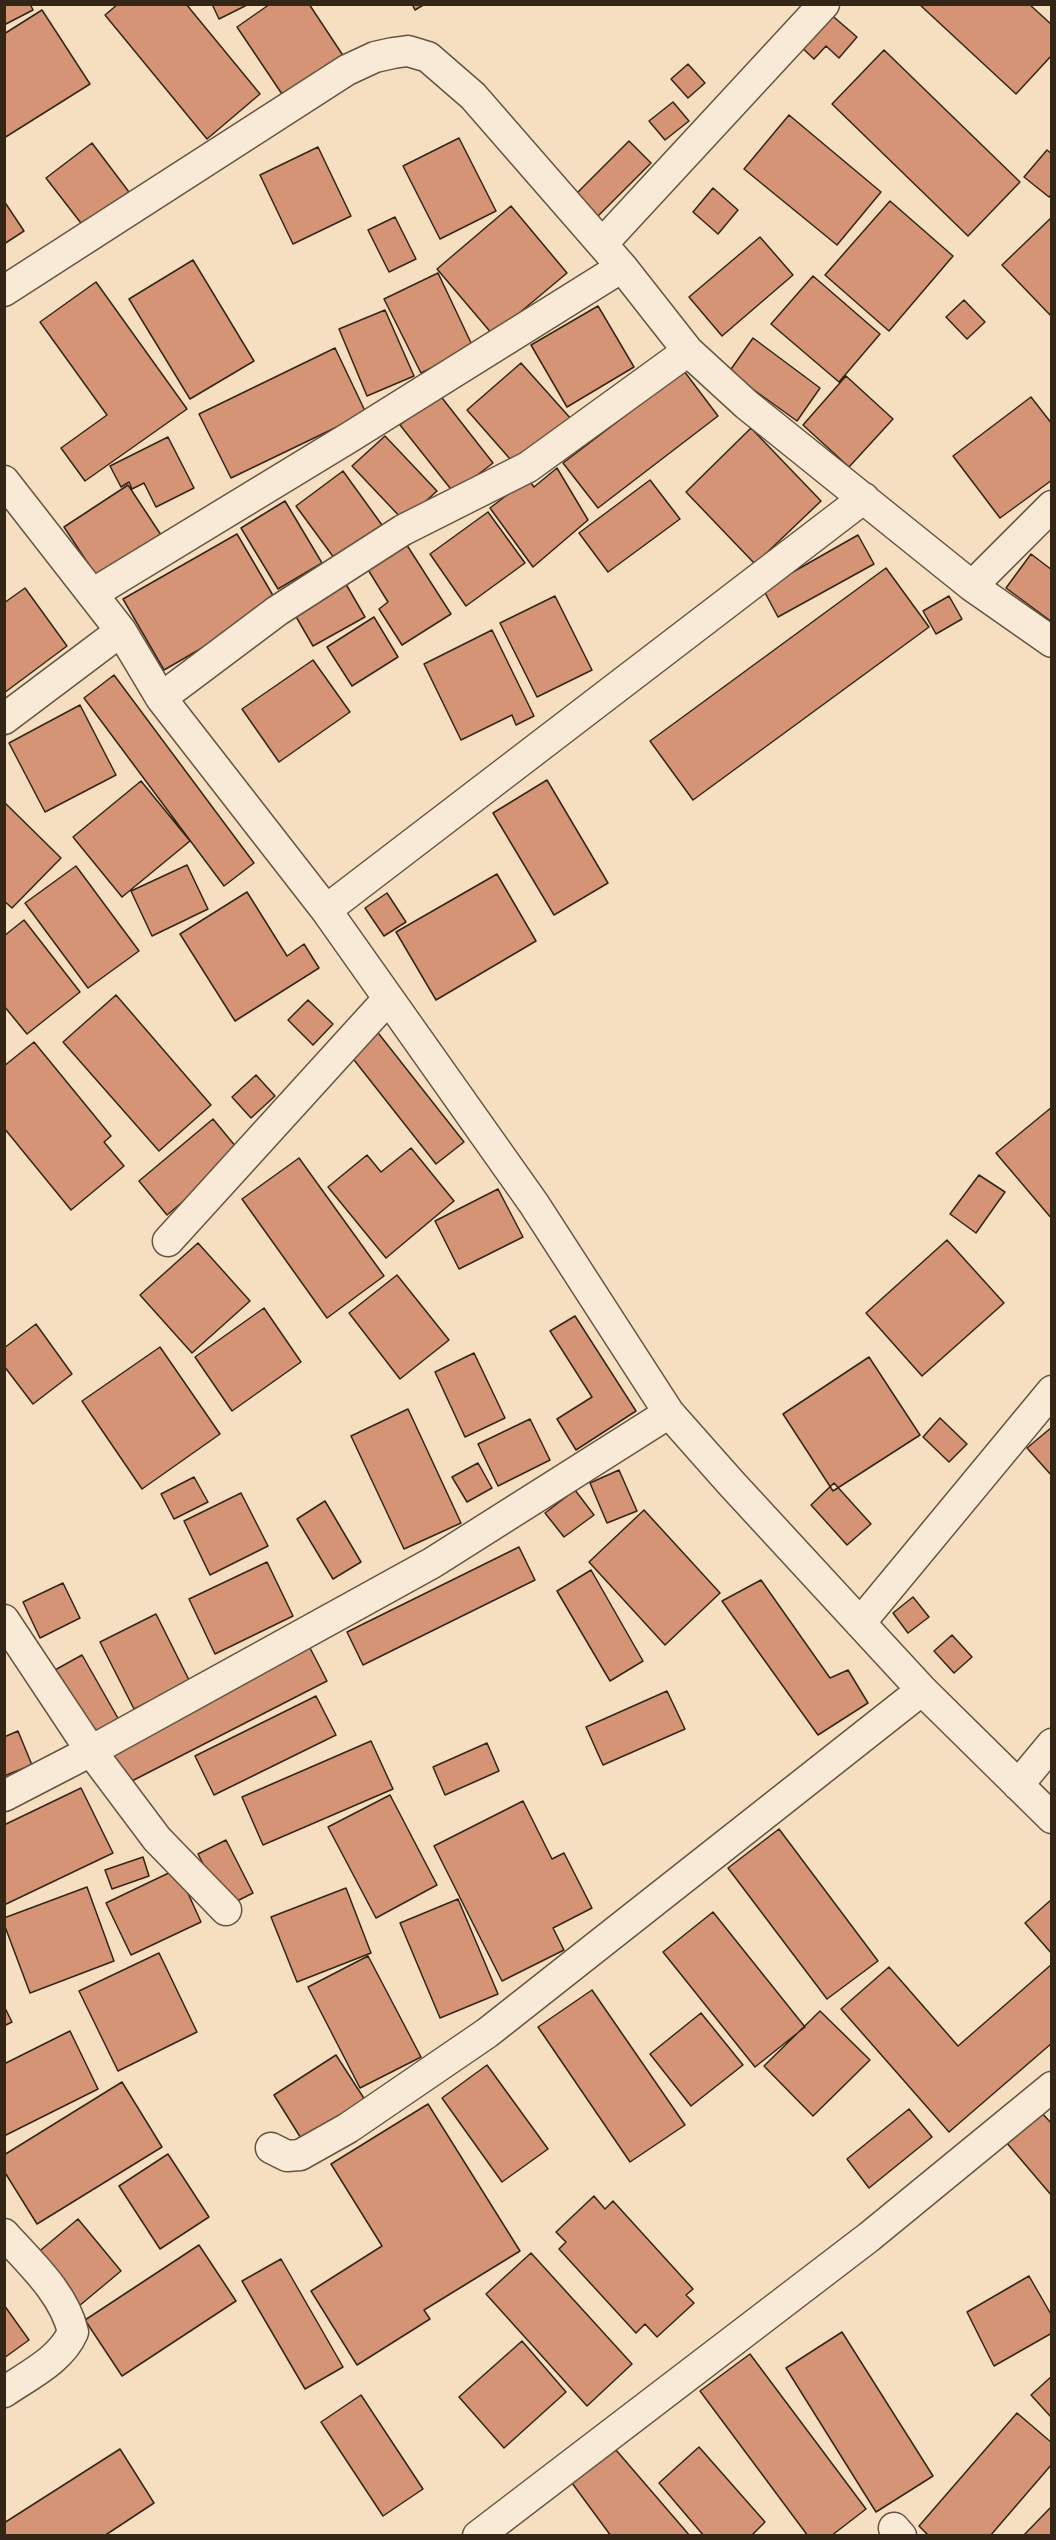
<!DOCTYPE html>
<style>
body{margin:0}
#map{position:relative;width:1056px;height:2540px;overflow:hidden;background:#f5dfc0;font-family:"Gentium Book Plus",serif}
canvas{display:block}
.frame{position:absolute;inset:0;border:6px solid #332616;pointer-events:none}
</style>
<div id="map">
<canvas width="1056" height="2540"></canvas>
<div class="frame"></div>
</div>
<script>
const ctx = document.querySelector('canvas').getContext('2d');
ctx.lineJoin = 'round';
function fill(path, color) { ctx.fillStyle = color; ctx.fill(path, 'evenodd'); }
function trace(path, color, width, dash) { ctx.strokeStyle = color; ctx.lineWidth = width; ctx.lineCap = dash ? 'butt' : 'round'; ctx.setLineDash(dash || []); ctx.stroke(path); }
const building = new Path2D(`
 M4,4H30L33,10L4,25Z
 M118,4H186L260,94L207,139L105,15Z
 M212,4H249L219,19Z
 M270,4H309L346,60L286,100L237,27Z
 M412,4H425L415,10Z
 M919,4H1029L1052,25V55L1016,94Z
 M42,10L90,84L4,138V34Z
 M828,12L857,37L839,58L826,46L814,59L799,45Z
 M884,50L1020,182L968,236L832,104Z
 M688,64L705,83L688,98L671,79Z
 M673,102L689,121L665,140L649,121Z
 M789,115L881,192L837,245L744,169Z
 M459,138L496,211L440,239L403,166Z
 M629,141L651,163L589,225L567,203Z
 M92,143L129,192L84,227L46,178Z
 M318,147L351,216L293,244L260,175Z
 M1047,150L1052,154V194L1049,197L1024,177Z
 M713,188L738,210L718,234L693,212Z
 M4,201L24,231L4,244Z
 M890,201L953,256L889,331L825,275Z
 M511,206L567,273L493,335L437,269Z
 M395,217L416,259L389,272L368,230Z
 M1052,217V317L1002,265Z
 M760,237L793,275L722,336L689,297Z
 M193,260L254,361L190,399L129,299Z
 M438,273L473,347L421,373L384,299Z
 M813,276L880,334L839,382L771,324Z
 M96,282L187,409L85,481L61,448L107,415L40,322Z
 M964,300L985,322L967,339L946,317Z
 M598,306L634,367L567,407L531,345Z
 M385,310L414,376L367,396L339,329Z
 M753,338L820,388L797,421L729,372Z
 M335,348L366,413L231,478L199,414Z
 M521,363L572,420L518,468L467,410Z
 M684,371L718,416L598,508L563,463Z
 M846,376L893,419L849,467L803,425Z
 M439,394L493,463L454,493L400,425Z
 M1031,397L1052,424V480L1000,518L953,456Z
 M751,428L821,501L755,564L686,492Z
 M385,436L437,491L404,521L352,466Z
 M168,437L194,488L156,507L144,483L132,489L129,482L121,487L110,466Z
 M557,468L588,520L533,567L490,508L528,479L534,487Z
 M343,471L387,532L340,566L296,506Z
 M650,480L680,519L608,572L579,533Z
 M128,485L163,538L99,580L64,527Z
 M285,501L322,563L278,589L241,528Z
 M488,512L525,563L466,606L430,554Z
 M237,534L278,604L164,670L123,599Z
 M858,535L874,564L778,617L763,589Z
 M401,536L451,614L402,645L379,609L388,602L362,560Z
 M1031,554L1052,570V622L1006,588Z
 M886,568L929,627L693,800L650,741Z
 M343,579L365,617L313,646L291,608Z
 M25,588L67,646L4,693V603Z
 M555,596L592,670L537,697L500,623Z
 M949,596L962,619L936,634L923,611Z
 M374,617L398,657L352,686L327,647Z
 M492,630L534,716L516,725L512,715L461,740L424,664Z
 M313,660L350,712L279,762L242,709Z
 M114,675L254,863L224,886L84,698Z
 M80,705L116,775L45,812L9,743Z
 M547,780L608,883L554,915L493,813Z
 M141,781L190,841L122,897L73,837Z
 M4,802L61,858L12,908L4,901Z
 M187,865L208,909L152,936L131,891Z
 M76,866L139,951L88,988L25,903Z
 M497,874L536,941L436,1000L396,932Z
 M247,892L287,956L304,944L319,968L235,1021L180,934Z
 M387,893L406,922L384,936L365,908Z
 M24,920L80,992L27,1034L4,1006V936Z
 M116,995L211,1105L159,1151L63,1042Z
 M308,1000L333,1024L313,1045L288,1020Z
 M375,1029L464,1142L436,1164L347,1051Z
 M34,1042L111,1136L104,1142L124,1166L71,1210L4,1128V1066Z
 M256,1075L275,1096L251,1118L232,1097Z
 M1052,1107V1219L996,1153Z
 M213,1119L241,1153L167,1215L139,1181Z
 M411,1148L454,1201L386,1258L328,1187L367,1155L381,1172Z
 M299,1158L384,1276L327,1318L242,1199Z
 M979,1175L1005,1192L976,1233L950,1214Z
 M498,1189L523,1237L459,1269L435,1221Z
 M947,1240L1004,1303L922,1376L866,1313Z
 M198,1243L250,1301L192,1353L140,1295Z
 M397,1275L449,1340L400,1379L349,1313Z
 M264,1308L301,1362L232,1411L195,1357Z
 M575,1316L636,1411L576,1450L557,1419L592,1397L550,1331Z
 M36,1324L72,1374L33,1404L4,1366V1348Z
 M160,1347L220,1434L142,1489L82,1401Z
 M474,1353L505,1418L465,1437L435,1372Z
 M869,1357L920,1435L833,1491L783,1414Z
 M408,1409L461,1523L404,1549L351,1436Z
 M940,1418L967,1444L949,1462L923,1437Z
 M530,1419L550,1460L498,1486L478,1444Z
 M1052,1427V1476L1027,1448Z
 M478,1463L492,1488L467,1502L452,1477Z
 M619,1470L637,1511L607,1523L590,1483Z
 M194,1477L208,1502L174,1519L161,1494Z
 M834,1483L871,1524L847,1545L811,1505Z
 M575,1490L594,1515L564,1537L545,1513Z
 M241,1493L268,1546L210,1575L184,1521Z
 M325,1501L361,1562L333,1579L297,1519Z
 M644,1510L720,1593L665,1645L589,1562Z
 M519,1547L535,1580L363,1665L347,1632Z
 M267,1562L293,1616L215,1654L189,1599Z
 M591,1570L643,1661L610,1681L557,1591Z
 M761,1580L830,1678L848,1670L868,1703L818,1735L722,1601Z
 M63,1583L80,1618L40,1638L23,1602Z
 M913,1597L929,1617L908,1633L893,1613Z
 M156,1614L190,1682L134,1709L100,1642Z
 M952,1635L972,1657L954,1673L934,1651Z
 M309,1646L327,1681L128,1783L110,1748Z
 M82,1655L119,1720L93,1735L55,1670Z
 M667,1691L685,1729L603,1765L586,1727Z
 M316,1696L336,1735L214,1795L195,1756Z
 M18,1731L32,1765L4,1776V1737Z
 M371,1741L393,1789L263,1845L242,1797Z
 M487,1743L499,1771L445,1795L433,1767Z
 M81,1788L113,1853L4,1905V1825Z
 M390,1795L437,1885L376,1918L328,1827Z
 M523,1801L552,1859L564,1853L592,1908L553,1928L564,1950L502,1981L434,1846Z
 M779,1829L878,1961L827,1999L728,1868Z
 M226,1840L253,1893L225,1907L198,1854Z
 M143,1857L149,1876L112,1889L105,1870Z
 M177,1869L201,1922L131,1955L106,1903Z
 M87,1887L114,1961L30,1993L4,1924V1918Z
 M346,1888L371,1953L297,1982L271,1917Z
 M458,1899L498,1994L440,2018L400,1923Z
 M1052,1899V1954L1025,1923Z
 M713,1912L805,2027L755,2067L663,1952Z
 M159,1953L197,2032L118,2071L79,1991Z
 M368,1956L421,2057L360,2088L308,1987Z
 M1052,1964V2043L949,2132L841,2009L889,1967L958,2046Z
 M592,1990L685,2125L630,2162L538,2027Z
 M4,2006L12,2022L4,2026Z
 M820,2011L870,2060L813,2116L764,2066Z
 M701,2013L743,2065L691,2106L650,2054Z
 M70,2031L98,2089L4,2136V2064Z
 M336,2055L367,2103L304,2143L274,2095Z
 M487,2065L548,2149L502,2182L442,2098Z
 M122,2082L162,2147L37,2224L4,2171V2155Z
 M428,2104L520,2251L424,2310L430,2319L357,2365L311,2291L382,2246L331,2164Z
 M909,2109L932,2137L869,2188L847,2159Z
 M1041,2112L1052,2124V2196L1006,2142Z
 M168,2154L209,2217L160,2249L119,2186Z
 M594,2196L605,2209L613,2201L693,2289L686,2295L694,2303L657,2337L645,2324L636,2333L559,2249L566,2242L556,2232Z
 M78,2219L121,2271L73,2311L30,2259Z
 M199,2245L236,2301L122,2376L85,2320Z
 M531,2253L632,2364L587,2406L486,2294Z
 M281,2259L343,2367L305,2389L242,2281Z
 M1029,2276L1052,2316V2333L994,2366L967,2312Z
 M4,2305L29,2340L4,2358Z
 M842,2332L933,2476L876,2512L786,2368Z
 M522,2341L566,2392L504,2448L459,2397Z
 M750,2354L866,2509L831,2536H808L700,2391Z
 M1052,2376V2416L1051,2417L1031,2395Z
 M361,2395L423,2489L383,2516L321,2422Z
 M1017,2413L1052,2443V2464L990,2536H929L919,2526Z
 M699,2447L765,2522L751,2536H704L659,2483Z
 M120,2449L154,2503L104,2536H4V2523Z
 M616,2450L690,2536H611L572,2483Z
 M1052,2506V2536H1023Z`);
fill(building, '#d59475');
trace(building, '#332616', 1.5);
const minor = new Path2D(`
 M602,244L824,4
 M4,291L347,70L375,57L393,53L408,51L428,57L473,96L622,267L688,351L747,405L972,586L1052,642
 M4,481L121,631L161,698L326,910L534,1204L669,1413L731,1483L922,1690L1052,1818
 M972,586L1052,506
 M92,594L350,437L622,267
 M161,698L277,611L403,530L528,467L688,351
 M4,719L121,631
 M326,910L864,498
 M168,1241L388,999
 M4,1620L91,1751L157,1839L226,1910
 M860,1623L1052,1391
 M1018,1785L1052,1744
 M4,1796L91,1751L432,1563L669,1413
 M271,2148L287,2156L300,2155L348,2128L487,2033L922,1690
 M4,2234C30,2263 64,2293 73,2332C61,2360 29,2375 4,2392
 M894,2528L901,2536
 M478,2536L869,2237L1052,2087`);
trace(minor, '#645440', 33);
trace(minor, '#f8ead6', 30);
</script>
